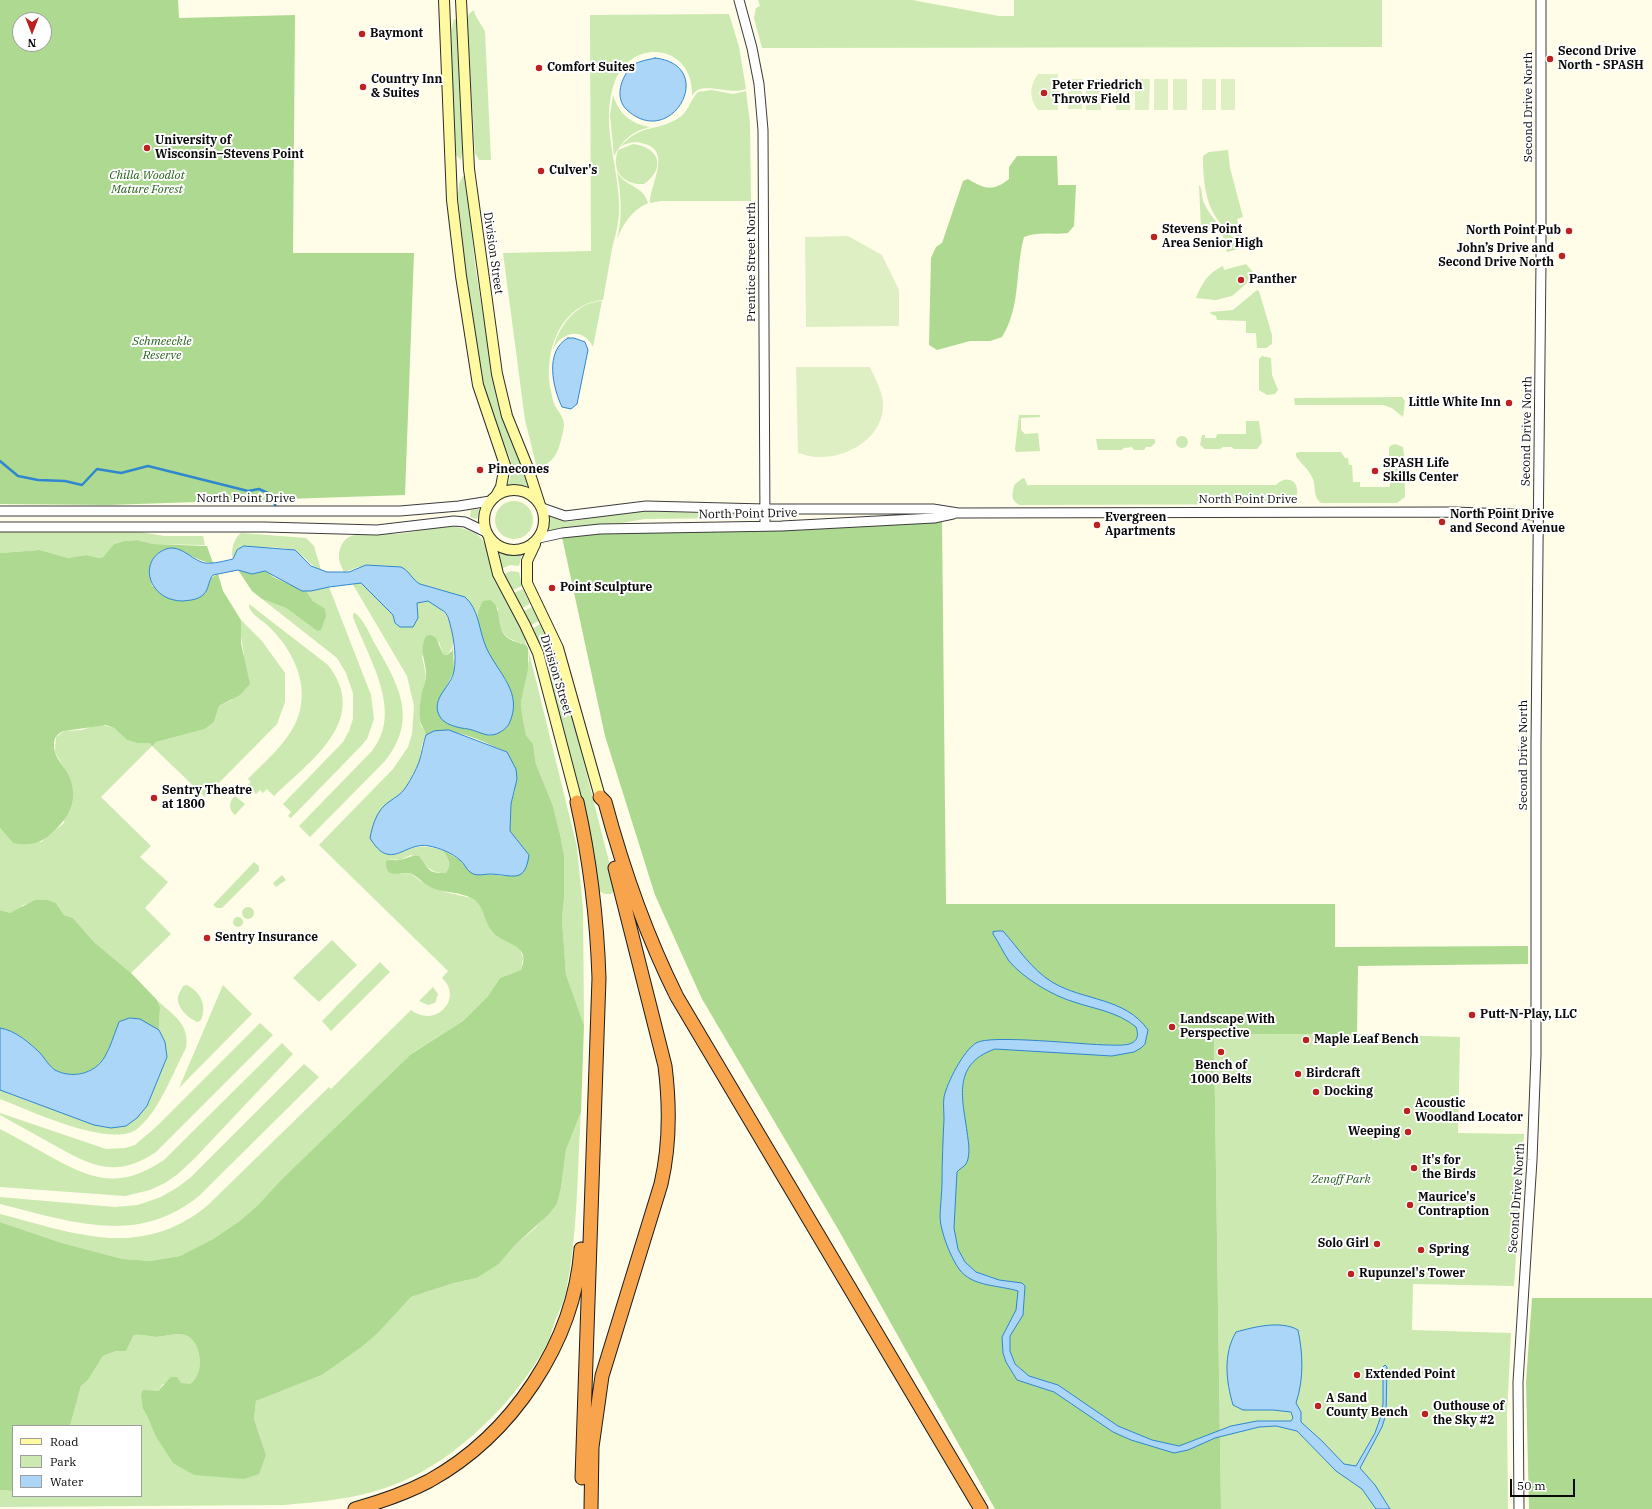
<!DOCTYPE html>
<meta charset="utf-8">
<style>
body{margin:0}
#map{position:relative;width:1652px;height:1509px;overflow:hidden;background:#fffce7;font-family:"IBM Plex Serif",serif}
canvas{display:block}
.legend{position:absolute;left:12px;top:1425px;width:130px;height:72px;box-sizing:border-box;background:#fff;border:1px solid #9d9d9d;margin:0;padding:5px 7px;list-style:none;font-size:12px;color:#0a0a0a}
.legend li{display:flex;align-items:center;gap:8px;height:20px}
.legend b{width:20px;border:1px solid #9d9d9d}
.north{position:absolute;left:12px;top:12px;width:40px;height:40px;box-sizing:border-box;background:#fff;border:1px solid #9d9d9d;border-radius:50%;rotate:180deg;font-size:11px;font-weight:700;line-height:16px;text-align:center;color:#0a0a0a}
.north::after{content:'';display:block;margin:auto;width:14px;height:18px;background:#bb2220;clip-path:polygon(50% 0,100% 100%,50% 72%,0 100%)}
.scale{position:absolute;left:1510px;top:1479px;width:65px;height:18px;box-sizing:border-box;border:2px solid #0a0a0a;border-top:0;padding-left:5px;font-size:12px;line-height:14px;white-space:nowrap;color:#0a0a0a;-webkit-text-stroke:3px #fff;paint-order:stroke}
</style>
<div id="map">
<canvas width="1652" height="1509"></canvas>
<ul class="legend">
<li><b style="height:5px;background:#fffaa2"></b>Road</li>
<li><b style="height:11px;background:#cbe9b1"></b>Park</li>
<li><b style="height:11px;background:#abd6f7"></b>Water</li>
</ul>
<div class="north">N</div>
<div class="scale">50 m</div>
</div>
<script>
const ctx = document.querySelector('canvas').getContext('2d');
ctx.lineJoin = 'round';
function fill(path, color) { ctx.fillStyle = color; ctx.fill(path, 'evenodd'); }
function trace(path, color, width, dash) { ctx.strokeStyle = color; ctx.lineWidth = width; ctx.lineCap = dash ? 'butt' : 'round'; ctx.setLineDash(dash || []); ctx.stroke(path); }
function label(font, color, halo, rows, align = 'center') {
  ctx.font = font + ' "IBM Plex Serif",serif'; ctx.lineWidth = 4; ctx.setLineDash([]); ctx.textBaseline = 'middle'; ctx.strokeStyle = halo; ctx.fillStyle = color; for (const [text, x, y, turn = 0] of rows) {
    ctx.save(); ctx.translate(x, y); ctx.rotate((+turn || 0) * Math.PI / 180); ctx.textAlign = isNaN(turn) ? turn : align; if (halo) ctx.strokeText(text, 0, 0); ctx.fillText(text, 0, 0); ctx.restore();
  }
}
fill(new Path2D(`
 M758,0H912L999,16H1014V0H1382V47L762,48L754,18L756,8L760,6Z
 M474,10C475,18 482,24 485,32L491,160H479L475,153L467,20L469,14Z
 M729,14L739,47L746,89C729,96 700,79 692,96C694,44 632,37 615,81C599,124 620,167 619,210C619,224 615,236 612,249C609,266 606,283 603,300C559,304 543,354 551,391C552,396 553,402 555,406C559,413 564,417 564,425C564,430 562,435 561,440C557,455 553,463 537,468L525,420L503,253L591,251L590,15Z
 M454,19L457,20L463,146L461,160L456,155L455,150L451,31Z
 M712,90L733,94L746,91L750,123L751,201H661L650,203C650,184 672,152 645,144C636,141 628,142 620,147C642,122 657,133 680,117C689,111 690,100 698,92Z
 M613,95C619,114 631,124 650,127C632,131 623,140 614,156L610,115Z
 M633,144C660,147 666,169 644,184C622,185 611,170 618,150Z
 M1228,150L1230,168L1243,217L1237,219L1242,238C1207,224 1203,189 1203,156L1209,152Z
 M617,172C625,187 643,185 648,203C632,210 623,224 617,239C623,217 621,194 617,172Z
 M463,176H466L475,265L497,401L531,489L521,485L507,487L511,475V461L496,423L482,379L465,264L458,195L459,184Z
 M1199,185C1203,189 1201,197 1204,203C1212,220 1227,236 1244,243L1245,247L1227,252L1221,229L1201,228Z
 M1246,264L1253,272L1246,284L1232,296L1216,300L1196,298C1202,283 1208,273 1223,266L1224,270Z
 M1257,290L1259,291L1272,335V344L1266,348H1257L1256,333H1246V321L1217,320L1216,316L1211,314L1210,312L1233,310Z
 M602,301L593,347C583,326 560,332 553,350C558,327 576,302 602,301Z
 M1262,356L1271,358L1272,375L1278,390L1275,394L1267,395L1259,390V359Z
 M1402,397L1405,401L1403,417L1392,408L1383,405H1295L1294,398Z
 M1019,415H1040V417L1021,418V430L1025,434L1038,433L1040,451L1016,452L1015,449Z
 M1246,421H1259L1262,443L1257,449H1234L1231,447H1223L1220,449H1205L1200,445L1202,435H1205V438H1216L1217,434H1246Z
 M1176 442a6 6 0 1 1 12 0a6 6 0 1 1-12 0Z
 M1096,439H1155V443L1151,447H1146L1144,450H1134L1132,447L1124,448L1122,450H1098Z
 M1395,444L1403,447L1404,454L1405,497L1397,503H1321C1313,497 1316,488 1313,479C1309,469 1301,464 1296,456V453L1299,452H1341L1345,458H1348L1349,465H1352L1353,482H1360V487H1390L1389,449L1390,446Z
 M1023,478L1025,479L1027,485H1276C1282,479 1288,477 1295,483C1299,491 1298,498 1291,504L1020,505C1010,501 1012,492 1015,484Z
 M495 520a19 19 0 1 1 38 0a19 19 0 1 1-38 0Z
 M479,509L477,519L470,517L471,510Z
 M635,511L745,514L746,516L744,518L645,519L622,523L565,527L546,533L549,524L548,516L567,522Z
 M444,526C456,527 469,528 479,536C488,544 487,560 492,570C502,595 522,618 526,645C504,638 498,633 498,608L480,605L478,618L469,601L465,597L359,567L344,572C339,562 337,557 341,546C349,527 378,535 395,534C411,533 428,529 444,526Z
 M135,531L164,536H203L205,545L153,544L137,540L124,541L114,544L103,557L99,558L86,555L68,558L40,550L0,553V532Z
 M241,533L306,538L314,546L321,570C309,565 307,558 296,552C286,545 249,548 237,550L233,559C230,552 234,538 241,533Z
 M496,551L510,555L522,554L519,566L510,565L501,569Z
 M511,571L519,572L522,586L513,590L504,574Z
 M352,583H361L365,585L393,615L395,623L413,627L418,618L417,603C440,589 466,640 447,655L443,654L439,642L422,656L426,676L421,699L420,719L421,726L426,732V735L422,745L419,763L401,795L372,827L397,854C414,845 425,845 443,850L450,862V868L446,873C429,874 425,862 411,855L400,860L389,859L400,874L410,873L422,882L445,892L471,898L478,903L485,913L491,930L520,949L523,958L521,970L500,978L488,996L463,1021L412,1053L281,1180L258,1205L241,1220L213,1239L180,1256L150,1261L123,1259L62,1243L0,1222V1214C74,1233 141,1261 208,1205L329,1087L331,1089L411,1010C436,1029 464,998 442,978L448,971L319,845L393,769L408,747L412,734L414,706L407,676Z
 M329,587L371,695L374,719L367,739L361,746L291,818L288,816L291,812L283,804L343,742L349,731L353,719V693L346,673L337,658L262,599L286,608L317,631L325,610L313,601L306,591Z
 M523,589L530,604L522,608L514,593Z
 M249,604L328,665C371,720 310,761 274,796L267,789L263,793L260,790L256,794L247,786L251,782L248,779C261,765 277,752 288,736C316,698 298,653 266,624C260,619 248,612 249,604Z
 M532,607L539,621L531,625L524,611Z
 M355,613C363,618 370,635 375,644C398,684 419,719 385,761L310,837L299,826L371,752C405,712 368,658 353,617V614Z
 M241,620L262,641L285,673V702L277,724L205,797L152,746L101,797L151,846L140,857L168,882L145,908L171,934L131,973L94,942L73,918L64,915L56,903L48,900L23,905L17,911L10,913L0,910V828L13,843L41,842L64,823L67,773L55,752L56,737L64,731L82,730L99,724L114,728L127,740L137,743H150L152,745L156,742L205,729L214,722L219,706L232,700L244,654L240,631Z
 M541,624L549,639L539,643L533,628Z
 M550,642L556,659L545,662L540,646Z
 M528,648L577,847L583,909L584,1025L566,976L562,919L564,899V855L560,834L553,806L536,764L533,744L526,735L522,714L521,702L529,659Z
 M558,662L616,889L611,894H605L598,891L580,795L547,665Z
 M235,796L245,804L235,815C228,809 229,801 235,796Z
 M254,862L259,866V871L222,908H217L213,905Z
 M282,875L286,880L276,887L273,883Z
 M242 913a6 6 0 1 1 12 0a6 6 0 1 1-12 0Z
 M233 922a5 5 0 1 1 10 0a5 5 0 1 1-10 0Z
 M332,940L357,965L319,1002L293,978Z
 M380,962L390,972L331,1031L322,1021Z
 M187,985C201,992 207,1006 201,1020L198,1022C190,1020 179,1009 178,1001C177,995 181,991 183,986Z
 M223,985L252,1014L179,1088Z
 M433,987L438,994L435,1003L428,1005L419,1001Z
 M157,1000C173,1015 190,1024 186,1048C173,1072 159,1112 137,1129C111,1149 29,1110 0,1099V1090L94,1125L147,1106L167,1057L165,1042L159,1030L160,1007Z
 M260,1023L273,1035L156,1152C116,1179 91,1166 54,1145C36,1135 18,1125 0,1115V1113L106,1149L125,1148L135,1145L157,1126Z
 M1214,1033L1357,1034L1460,1037L1458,1133L1524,1134L1514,1286L1413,1284L1412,1330L1511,1333L1507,1415L1508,1509H1221Z
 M282,1043L293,1054L194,1159L178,1174L165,1183L150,1190L125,1196L0,1187V1129C17,1138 34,1147 51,1157C95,1181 120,1189 164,1160Z
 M304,1064L319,1077L199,1196C136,1247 70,1221 0,1204V1197L115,1207L138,1205L161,1197L178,1187L190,1178Z
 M581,1112C577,1172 578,1237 565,1296C563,1304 558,1313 555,1321C552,1330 549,1341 544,1349C512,1406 448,1468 385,1488C353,1499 318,1502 284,1505L0,1507V1490L13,1491V1496H141V1426H70L81,1386L88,1380L103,1356L116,1351H126L134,1335C142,1334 147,1336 155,1337C166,1337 179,1331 189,1337C200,1344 203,1367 196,1377C195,1380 192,1382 190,1384H163L158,1391L152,1392L143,1409L147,1416L155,1435L194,1475H207L266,1455L254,1419L256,1401L322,1375L363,1346L378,1333L411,1297L454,1283L477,1278L499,1264L515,1245L534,1229L557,1204L561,1188L566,1150Z`), '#cbe9b1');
fill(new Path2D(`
 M0,0H178L179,18L295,15L293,253H414L405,495L108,505L0,504ZM20,20H44V44H20Z
 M1017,156H1057L1058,185H1076L1074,226L1068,233C1052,235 1038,231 1024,237C1015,270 1021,307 1002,337L990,341H970L937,350L929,345L931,258L936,247L942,243L963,181L968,179C984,189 993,192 1009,179V167Z
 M942,522L946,904H1335V947L1528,946V964L1358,966L1357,1034H1214L1221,1509H995L838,1229L702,999L655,895L605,736L562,537L593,533L784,531Z
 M137,540L153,544L207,546L213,563C194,563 169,535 154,558C149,566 150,577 152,586L205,594L211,578L218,574L223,591L241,620V643L250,684L240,695L219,706L214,722L205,729L156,742L152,746L150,743H137L127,740L114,728L106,725L64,731C58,733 54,737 54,744C53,755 62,764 67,772C80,796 71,816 53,832C41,844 29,846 13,843L0,828V553L40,550L68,558L86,555L99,558L103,557L114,544L124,541Z
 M238,570L252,574L265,571L275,578L306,591L313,601L325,609L326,616L321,630L317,631L286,608L262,599L252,591Z
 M490,600C504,608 494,628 508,638C513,642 521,643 526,645L528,648V669L521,702L522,714L526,735L533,744L536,764L553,806L560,834L564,855V899L562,919L566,975L584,1025L581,1112L566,1150L561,1188L557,1204L548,1215L515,1245L499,1264L477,1278L454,1283L411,1297L378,1333L363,1346L322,1375L256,1401L254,1419L266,1455L259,1474L244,1479L194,1475L173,1463L155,1435L147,1416L143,1409L141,1394L143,1390L158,1391L171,1377H177L181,1383L190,1384C192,1382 195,1380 196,1377C203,1367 200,1344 189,1337C179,1331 166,1337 155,1337C147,1336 142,1334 134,1335L126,1351H116L103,1356L88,1380L81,1386L70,1426H13V1491L0,1490V1222L62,1243L123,1259L150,1261L180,1256L213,1239L241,1220L258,1205L281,1180L411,1054L463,1021L488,996L500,978L521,970C533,943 502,945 492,931C483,920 485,905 471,898C460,892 447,893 435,889C425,886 419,877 410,873C399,872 385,880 386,861C391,858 394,861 399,860C407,859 411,855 419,856C428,868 428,874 446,873C453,864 448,859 443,850L460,860L470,872L478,875L488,874L505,876L529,855L510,831L511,804L515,790L507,752C482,742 453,724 426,735C425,728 420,726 420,718C419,710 420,701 422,693C423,686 427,679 426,672C425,659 419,649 426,636L431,635L436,638L443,654L447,655L452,651L453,646L454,671L445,689L452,725L473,729L491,736L507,681C492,662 466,625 483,601Z
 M35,900H48L56,903L64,915L73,918L94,942L131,973L157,1000L160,1007L159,1030C141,1023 139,1015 119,1022C114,1034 111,1047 104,1058C94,1074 72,1079 55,1070C50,1067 46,1061 43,1057C32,1045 16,1030 0,1028V910L10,913Z
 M1532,1298H1652V1509H1529L1526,1382Z`), '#adda90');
fill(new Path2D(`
 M1038,74H1058V110H1038C1029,99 1029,86 1038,74Z
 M1068,79H1082V109H1068Z
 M1086,79H1101V110H1086Z
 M1116,79H1130V110H1116Z
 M1135,79H1150L1149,110H1135Z
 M1154,79H1168V110H1154Z
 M1173,79H1187V110H1173Z
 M1202,79H1216V110H1202Z
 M1221,79H1235V110H1221Z
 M848,236L882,255L899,290V326L806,327L805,237Z
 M796,367H870C875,378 881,389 883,401C886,437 847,459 816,457C810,457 803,454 798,453Z`), '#def0c3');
const water = new Path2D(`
 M655,58C719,65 672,151 627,110C614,98 621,77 632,66C638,61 647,60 655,58Z
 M568,338H574L585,342L588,350L577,404L571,409L562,407C553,388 544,351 568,338Z
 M244,546L295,550L311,566L327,572H349L366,565L401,567C410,571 412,580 420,584L465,597C479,609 479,631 486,647C498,674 524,692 509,724C506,729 498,735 491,735C485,736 475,730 468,729C459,728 443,725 439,715C431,698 451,687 454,671C457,654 453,633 448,617L445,612L428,601L417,603L418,618L413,627H400L395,623L393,615L361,583L329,587L311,591H302L265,571L252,574L238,570L213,575C208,581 209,589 204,594C198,600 191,600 183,601C148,601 137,560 166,549C181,544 191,560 205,563C214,564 224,561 233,559L237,550Z
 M449,730L507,752L516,769L517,779L511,804L510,831L529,855C525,884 513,875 491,874C484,874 476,877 470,872C466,869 464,863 460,860C452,853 440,848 429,846C404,841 391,873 370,838C372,827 376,813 385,805C393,798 400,796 406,787C411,779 416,770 419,762C422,753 423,744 426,735L434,731Z
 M998,931H1003C1019,949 1031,969 1052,982C1083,1001 1125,997 1148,1030L1145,1044L1141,1048L1134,1052L1112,1056L995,1049C949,1065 964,1103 968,1139C969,1146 970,1157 966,1164C964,1167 959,1169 957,1172L954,1228L958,1249L965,1262L976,1272L999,1280L1022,1283L1025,1286L1023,1315L1010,1336V1351L1015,1364L1029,1376L1058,1385L1118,1426L1152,1440L1179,1446L1231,1426L1257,1421H1291L1293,1418L1291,1412L1273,1410H1243L1233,1405C1226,1381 1223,1354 1236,1332C1254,1327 1281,1320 1298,1330C1303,1354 1304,1379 1296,1403L1301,1412V1422L1322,1441L1344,1464L1356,1466L1375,1433L1381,1416L1383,1404V1367L1385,1365L1387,1367L1386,1414L1382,1427L1360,1468L1375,1485L1390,1509H1376L1362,1489L1336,1471L1297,1431L1276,1426L1259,1427L1215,1438L1188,1450L1174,1453L1131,1440L1113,1432L1054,1392L1017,1380L1006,1362L1003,1353L1002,1337L1016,1310L1018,1291C999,1285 972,1287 959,1269C951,1258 941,1233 940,1218C940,1207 942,1194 942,1182C942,1161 943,1140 944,1119C944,1112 943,1104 944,1097C947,1083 963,1051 976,1043C989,1034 1086,1045 1108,1045C1115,1045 1126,1046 1132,1043C1139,1039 1138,1033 1136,1027C1118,1012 1095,1009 1074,1002C1053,996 1023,978 1009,961C1003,952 999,943 993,934V932Z
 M130,1018L140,1019L159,1030L165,1042L167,1057L147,1106L137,1118L126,1126L111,1128L94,1125L0,1090V1028C15,1030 31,1044 41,1054C45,1059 50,1067 55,1070C72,1079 94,1074 104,1058C111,1047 114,1034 119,1022Z`);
fill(water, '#abd6f7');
trace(water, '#3087cf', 1);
trace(new Path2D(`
 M0,461L18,476L38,480L65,481L82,485L97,469L121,473L148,466L248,491L259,489L270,494L277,509`), '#3087cf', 2.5);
const tertiary = new Path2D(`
 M739,0L752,48L759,84L763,130L765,526
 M542,508L565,516L646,506L765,509H933L958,513L1454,512L1538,515
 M0,511H400L459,506L490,501
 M0,527H265L377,530L454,521L465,522L486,532
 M539,538L562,533L600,529L782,526L934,518L953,514
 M1519,1509L1518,1382L1532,1160L1536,1055V743L1541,261V0`);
const secondary = new Path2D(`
 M444,0L452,200L461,276L478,385L505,465L501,487L496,496
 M461,0L469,169L497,374L507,416L528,468L539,502
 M484 520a30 30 0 1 1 60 0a30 30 0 1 1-60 0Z
 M489,537L498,574L525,625L538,653L577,802
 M535,544L527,561V583L558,648L600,797`);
const motorway = new Path2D(`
 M600,797L605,802C623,869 646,935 677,997L981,1509
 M577,802C590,860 597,918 599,978L582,1478
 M355,1509C380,1502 406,1493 429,1481C512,1435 574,1343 581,1249
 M591,1509L592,1447L602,1376L661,1184C670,1145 670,1106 665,1066L615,868`);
trace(tertiary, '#3d3d3d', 11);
trace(secondary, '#2c2c2c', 12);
trace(motorway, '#1b1b1b', 15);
trace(tertiary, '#fff', 9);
trace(secondary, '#fffaa2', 10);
trace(motorway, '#f8a44c', 13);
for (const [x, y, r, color] of [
 [362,34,4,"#bb2220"],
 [1550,59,4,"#bb2220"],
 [539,68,4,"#bb2220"],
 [363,87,4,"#bb2220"],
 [1044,93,4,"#bb2220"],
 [147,148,4,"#bb2220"],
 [541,171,4,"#bb2220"],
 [1569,231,4,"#bb2220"],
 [1154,237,4,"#bb2220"],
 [1562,256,4,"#bb2220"],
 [1241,280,4,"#bb2220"],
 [1509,403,4,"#bb2220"],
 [480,470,4,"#bb2220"],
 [1375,471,4,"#bb2220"],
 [1442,522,4,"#bb2220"],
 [1097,525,4,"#bb2220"],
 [552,588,4,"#bb2220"],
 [154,798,4,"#bb2220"],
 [207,938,4,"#bb2220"],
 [1472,1015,4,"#bb2220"],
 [1172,1027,4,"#bb2220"],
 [1306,1040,4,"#bb2220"],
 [1221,1052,4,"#bb2220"],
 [1298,1074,4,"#bb2220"],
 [1316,1092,4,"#bb2220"],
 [1407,1111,4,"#bb2220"],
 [1408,1132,4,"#bb2220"],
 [1414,1168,4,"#bb2220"],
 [1410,1205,4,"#bb2220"],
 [1377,1244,4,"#bb2220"],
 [1421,1250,4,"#bb2220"],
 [1351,1274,4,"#bb2220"],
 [1357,1375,4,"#bb2220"],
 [1318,1406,4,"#bb2220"],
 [1425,1414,4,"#bb2220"]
]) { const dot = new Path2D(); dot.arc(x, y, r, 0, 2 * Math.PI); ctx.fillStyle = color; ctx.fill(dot); trace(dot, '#fff', 1.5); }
label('bold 12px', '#0a0a0a', '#fff', [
 ["Baymont",370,34],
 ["Second Drive",1558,52],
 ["North - SPASH",1558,66],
 ["Comfort Suites",547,68],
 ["Country Inn",371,80],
 ["& Suites",371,94],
 ["Peter Friedrich",1052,86],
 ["Throws Field",1052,100],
 ["University of",155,141],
 ["Wisconsin–Stevens Point",155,155],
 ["Culver's",549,171],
 ["Stevens Point",1162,230],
 ["Area Senior High",1162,244],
 ["North Point Pub",1561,231,"right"],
 ["John’s Drive and",1554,249,"right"],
 ["Second Drive North",1554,263,"right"],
 ["Panther",1249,280],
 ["Little White Inn",1501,403,"right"],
 ["SPASH Life",1383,464],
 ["Skills Center",1383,478],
 ["Pinecones",488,470],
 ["North Point Drive",1450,515],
 ["and Second Avenue",1450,529],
 ["Evergreen",1105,518],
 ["Apartments",1105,532],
 ["Point Sculpture",560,588],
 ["Sentry Theatre",162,791],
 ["at 1800",162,805],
 ["Sentry Insurance",215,938],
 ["Putt-N-Play, LLC",1480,1015],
 ["Landscape With",1180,1020],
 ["Perspective",1180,1034],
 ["Maple Leaf Bench",1314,1040],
 ["Bench of",1221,1066,"center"],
 ["1000 Belts",1221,1080,"center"],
 ["Birdcraft",1306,1074],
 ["Docking",1324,1092],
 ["Acoustic",1415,1104],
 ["Woodland Locator",1415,1118],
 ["Weeping",1400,1132,"right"],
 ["It's for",1422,1161],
 ["the Birds",1422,1175],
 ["Maurice's",1418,1198],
 ["Contraption",1418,1212],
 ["Solo Girl",1369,1244,"right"],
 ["Spring",1429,1250],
 ["Rupunzel's Tower",1359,1274],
 ["Extended Point",1365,1375],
 ["A Sand",1326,1399],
 ["County Bench",1326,1413],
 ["Outhouse of",1433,1407],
 ["the Sky #2",1433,1421]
], 'left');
label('12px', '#0a0a0a', '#fff', [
 ["Second Drive North",1529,107,-90],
 ["Division Street",493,253,82],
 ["Prentice Street North",752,262,-90],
 ["Second Drive North",1527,431,-89],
 ["North Point Drive",246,499],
 ["North Point Drive",1248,500],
 ["North Point Drive",748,514,-1],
 ["Division Street",556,675,73],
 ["Second Drive North",1524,755,-90],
 ["Second Drive North",1517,1198,-86]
]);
label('italic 12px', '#25611a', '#fff', [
 ["Chilla Woodlot",147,176],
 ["Mature Forest",147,190],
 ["Schmeeckle",162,342],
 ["Reserve",162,356],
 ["Zenoff Park",1341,1180]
]);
</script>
